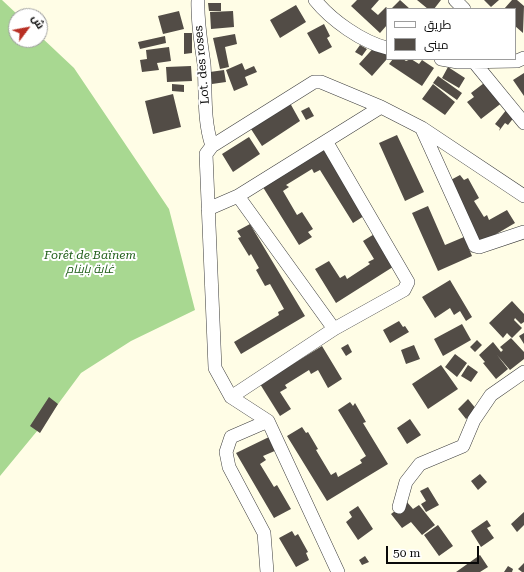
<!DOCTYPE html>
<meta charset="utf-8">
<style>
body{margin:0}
#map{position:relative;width:524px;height:572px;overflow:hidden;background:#fffde6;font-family:"Roboto Serif",Cairo,serif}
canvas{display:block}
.legend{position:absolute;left:386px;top:8px;width:130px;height:52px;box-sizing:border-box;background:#fff;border:1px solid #9d9d9d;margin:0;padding:5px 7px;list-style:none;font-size:12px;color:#090909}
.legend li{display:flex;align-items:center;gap:8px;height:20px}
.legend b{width:20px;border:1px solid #9d9d9d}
.north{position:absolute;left:8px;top:8px;width:40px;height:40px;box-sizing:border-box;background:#fff;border:1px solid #9d9d9d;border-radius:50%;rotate:58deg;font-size:11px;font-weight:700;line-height:16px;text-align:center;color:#090909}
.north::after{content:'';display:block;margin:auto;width:14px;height:18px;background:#b82f23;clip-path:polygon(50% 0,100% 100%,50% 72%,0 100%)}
.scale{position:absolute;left:386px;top:546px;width:93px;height:18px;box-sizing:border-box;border:2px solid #090909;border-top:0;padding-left:5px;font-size:12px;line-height:14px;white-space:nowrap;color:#090909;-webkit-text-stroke:3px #fff;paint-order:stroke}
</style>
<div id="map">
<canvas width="524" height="572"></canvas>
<ul class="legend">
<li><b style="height:5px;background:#fff"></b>طريق</li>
<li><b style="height:11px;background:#524c46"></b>مبنى</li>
</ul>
<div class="north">ش</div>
<div class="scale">50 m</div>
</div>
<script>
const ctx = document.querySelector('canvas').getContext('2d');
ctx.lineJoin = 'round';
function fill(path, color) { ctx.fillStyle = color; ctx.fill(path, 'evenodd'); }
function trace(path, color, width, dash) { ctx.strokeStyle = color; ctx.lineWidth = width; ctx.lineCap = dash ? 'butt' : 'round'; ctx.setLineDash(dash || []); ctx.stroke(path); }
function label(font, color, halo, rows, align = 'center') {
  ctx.font = font + ' "Roboto Serif",Cairo,serif'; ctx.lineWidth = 4; ctx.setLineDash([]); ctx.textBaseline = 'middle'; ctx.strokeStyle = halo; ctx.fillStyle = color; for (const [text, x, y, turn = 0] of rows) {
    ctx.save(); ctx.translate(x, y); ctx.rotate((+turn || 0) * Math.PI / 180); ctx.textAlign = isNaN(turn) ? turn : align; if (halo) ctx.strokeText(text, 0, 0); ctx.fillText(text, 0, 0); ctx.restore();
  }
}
fill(new Path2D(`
 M0,0H2L19,16H16V40H40V36L74,68L169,209L195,310L131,341L81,373L47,419L0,476Z`), '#a8d891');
fill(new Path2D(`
 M357,0H379L371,9L378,15L386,7L388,9L387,25L380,33L351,6Z
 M400,0L410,9H391Z
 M417,0H441L434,9H428Z
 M484,0H499L491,7Z
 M512,0H517L524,6L523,33L515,26V9H504Z
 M208,3H221V11H209Z
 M296,5L306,22L280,38L270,20Z
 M179,11L184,29L163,34L158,16Z
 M233,11L234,27L211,29L210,12Z
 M324,24L330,36L327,38L332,47L319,54L307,33Z
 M184,33H192V53L184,54Z
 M235,34L237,44L225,47L229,67L220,69L213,38Z
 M165,36L166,43L140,49L138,42Z
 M378,43L387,52V59L372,76L359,64Z
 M360,45L367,49L362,56L355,52Z
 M169,47L171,61L157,63L159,70L142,72L140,60L147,59L146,50Z
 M393,59H403L406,61L411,59L419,64L422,60L434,68L422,86L389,64Z
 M242,63L245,70L254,66L257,72L245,77L248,85L234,91L226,70Z
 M191,66L192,81L167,82L166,67Z
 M448,67L465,78L459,88L442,78Z
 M224,70L226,82L212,84L210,72Z
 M524,73V96L513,80Z
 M438,76L462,93L457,100L433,83Z
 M488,80L503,102L481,119L467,102L474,97L471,93Z
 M172,84L184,85V92L172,91Z
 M433,84L455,102L445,115L422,99Z
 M173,94L181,127L153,134L145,101Z
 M290,103L300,121L262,146L251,129Z
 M309,107L314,116L306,120L301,111Z
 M507,109L515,116L508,125L505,123L499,131L500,128L495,124Z
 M397,135L424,192L405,201L379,143Z
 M249,137L260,154L233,172L222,154Z
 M325,145L367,214L353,223L320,170L314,173L312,169L286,185L289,187L283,191L297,215L302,212L313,229L308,232L312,237L299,245L261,184Z
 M460,175L464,180L468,178L479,198L474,201L484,217L487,215L489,220L507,210L515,223L481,243L447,182Z
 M428,206L445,245L464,237L472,256L438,271L412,213Z
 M250,224L305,316L241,354L234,342L279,315L278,312L284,309L270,284L265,286L256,270L259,268L251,254L249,256L238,238L241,237L237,231Z
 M376,233L396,265L336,303L315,269L329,261L340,278L345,275L347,279L370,264L368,262L374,259L363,241Z
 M450,280L472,317L466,321L460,311L454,315L450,308L435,318L422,297Z
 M512,301L524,314V322L521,324L515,318L514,320L522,328L512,338L507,333L503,338L489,323Z
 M399,321L403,327L405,326L409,332L390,343L383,330Z
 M462,324L471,340L443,356L434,339Z
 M524,333V344L519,336Z
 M511,338L524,352V359L510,370L497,355L508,369L496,379L483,363L485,362L479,355L493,342L501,352L503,350L500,347Z
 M477,340L482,345L475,352L470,347Z
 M348,344L352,352L346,356L341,348Z
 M414,345L420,359L406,364L401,350Z
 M322,346L342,379L328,388L318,370L311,374L309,370L285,385L287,388L280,392L291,409L280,416L260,384Z
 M455,354L467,363L457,377L445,367Z
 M441,365L458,389L428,409L412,384Z
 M468,365L478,372L471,382L461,376Z
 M49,397L58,404L40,433L30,426Z
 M468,399L477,410L466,419L458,409Z
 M350,402L353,406L355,403L366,422L363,423L388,464L327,501L287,436L302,427L306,433L308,432L318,449L316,450L331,475L336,472L338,477L362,463L360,460L366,456L338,410Z
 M410,419L421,435L407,444L397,428Z
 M269,437L277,450L263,456L266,460L260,464L274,487L277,485L291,509L274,518L236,453Z
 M480,474L487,482L478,490L471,481Z
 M428,487L439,505L426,512L421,504L426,501L420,491Z
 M407,502L413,509L419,505L435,525L422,535L411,522L402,528L391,514Z
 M358,506L373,529L358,540L346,522L352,517L349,512Z
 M524,512V525L517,532L511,524Z
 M487,520L491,526L487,528L494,538L481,547L471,531Z
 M438,525L453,546L439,556L424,535Z
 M292,531L295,536L298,534L308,552L306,553L309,560L296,567L279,538Z
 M480,555L488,567L480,572H456Z
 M365,556L369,562L362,565L359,560Z
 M524,563V572H522L518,569Z
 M508,566L513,569L512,572H504Z`), '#524c46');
const minor = new Path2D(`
 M198,0C197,22 201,42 204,64C206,92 203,119 212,146
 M315,0C331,20 362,42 387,48
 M455,0L464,9
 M441,59L458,62L517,61L524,58
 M474,62L524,123
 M422,129L475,246L479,247L524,232
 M238,196L334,329
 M208,209L238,196L381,107L422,128L524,196
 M231,397L334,329L404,290L408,282L326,141
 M399,507L406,482L420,464L463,446L474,420L491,395L524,372
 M267,572L264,533L229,467L226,452L231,437L268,421
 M338,572L268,421L231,397L215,368L206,154L212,146L314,82H321L381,107`);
trace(minor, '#3c3c3c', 14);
trace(minor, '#fff', 13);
label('12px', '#090909', '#fff', [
 ["Lot. des roses",202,65,-95]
]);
label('italic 12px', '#215f1b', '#fff', [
 ["Forêt de Baïnem",90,255],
 ["غابة باينام",90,269]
]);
</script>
